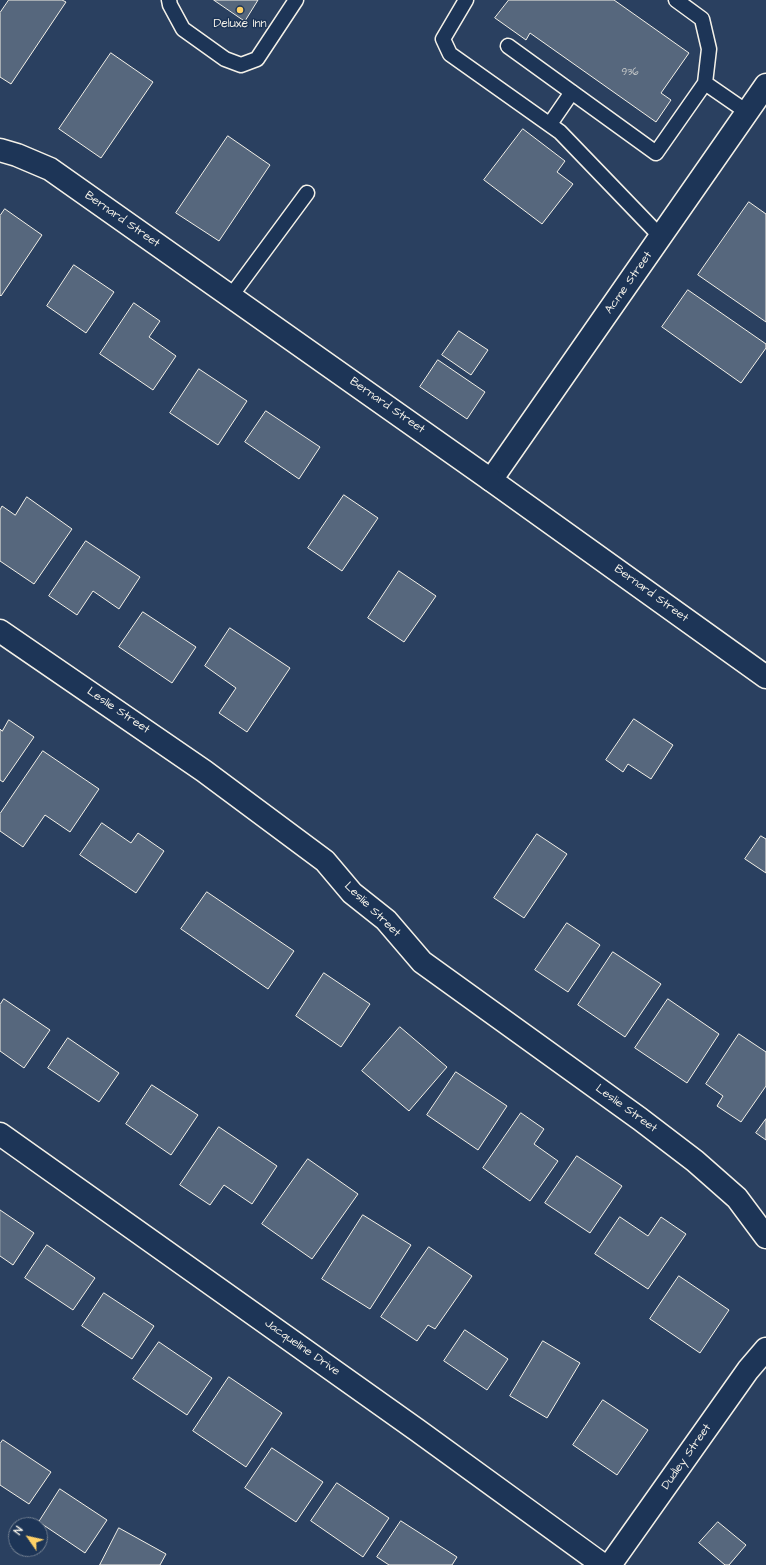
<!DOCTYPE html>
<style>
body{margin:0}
#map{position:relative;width:766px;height:1565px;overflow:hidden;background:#2a4060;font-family:"Architects Daughter",sans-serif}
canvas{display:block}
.north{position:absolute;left:8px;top:1517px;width:40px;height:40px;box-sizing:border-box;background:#1d3557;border:1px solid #738091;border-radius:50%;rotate:304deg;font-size:11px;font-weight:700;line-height:16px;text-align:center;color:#f4f1e8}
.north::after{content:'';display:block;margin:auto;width:14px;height:18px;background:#ffd166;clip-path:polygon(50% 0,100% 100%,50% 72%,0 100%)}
</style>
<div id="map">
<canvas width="766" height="1565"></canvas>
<div class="north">N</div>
</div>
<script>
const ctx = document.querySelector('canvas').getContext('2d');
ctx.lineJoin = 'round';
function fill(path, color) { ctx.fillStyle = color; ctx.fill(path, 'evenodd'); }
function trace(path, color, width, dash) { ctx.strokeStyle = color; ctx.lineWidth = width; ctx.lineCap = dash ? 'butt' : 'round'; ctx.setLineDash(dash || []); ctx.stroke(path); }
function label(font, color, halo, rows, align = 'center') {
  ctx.font = font + ' "Architects Daughter",sans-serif'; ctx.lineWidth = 3; ctx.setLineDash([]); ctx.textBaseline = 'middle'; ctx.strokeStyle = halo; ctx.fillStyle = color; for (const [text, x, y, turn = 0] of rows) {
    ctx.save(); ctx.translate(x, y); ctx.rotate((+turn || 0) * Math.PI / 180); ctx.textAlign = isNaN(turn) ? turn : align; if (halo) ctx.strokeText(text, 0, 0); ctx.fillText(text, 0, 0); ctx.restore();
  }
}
const building = new Path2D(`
 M9,0H62L66,2L11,84L0,77V13Z
 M214,0H258L245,21Z
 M509,0H614L689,53L661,93L671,100L656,122L530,33L526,40L495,18Z
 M111,53L153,82L101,158L59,129Z
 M523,129L565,161L557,172L573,184L542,224L484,180Z
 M228,136L270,165L219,241L176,213Z
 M749,202L766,214V322L698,275Z
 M5,209L42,235L1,296L0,295V216Z
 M74,265L114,292L86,333L47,306Z
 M688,290L766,344V348L741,383L662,327Z
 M134,303L160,321L149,337L176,356L153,390L100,354Z
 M459,331L488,350L471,375L442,355Z
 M438,360L485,392L467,419L420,387Z
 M199,369L247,401L218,445L170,413Z
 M266,411L320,447L299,479L245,442Z
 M344,495L378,518L342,571L308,548Z
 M27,497L72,529L34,584L0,561V510L2,506L15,515Z
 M86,541L140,577L119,609L93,591L77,615L49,596Z
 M399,571L436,596L404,642L368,618Z
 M143,612L196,647L172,683L119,647Z
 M230,628L290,668L247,732L219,713L236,688L205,666Z
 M634,719L673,745L651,779L628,764L623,772L606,760Z
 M9,720L34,737L3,782L0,780V729L2,731Z
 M43,751L99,789L70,832L45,815L23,847L0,831V814Z
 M102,823L131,843L138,833L164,851L136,893L80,855Z
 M537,834L567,854L524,918L494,898Z
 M761,836L766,839V873L745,859Z
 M207,892L294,951L268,989L181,929Z
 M567,923L600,945L568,992L535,970Z
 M613,952L661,984L625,1037L578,1005Z
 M324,973L370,1004L341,1047L296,1016Z
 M4,999L50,1030L24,1068L0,1051V1005Z
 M668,999L719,1034L687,1083L635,1048Z
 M400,1027L447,1067L409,1111L362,1071Z
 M739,1034L766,1052V1086L741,1122L717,1106L723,1096L706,1084Z
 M68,1038L119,1073L99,1102L48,1068Z
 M456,1072L507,1106L478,1150L427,1115Z
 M152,1085L198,1115L171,1155L126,1124Z
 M521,1113L544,1129L534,1144L558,1161L530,1201L483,1168Z
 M766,1119V1140L756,1133Z
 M219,1127L277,1166L252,1204L224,1185L210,1205L180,1185Z
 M577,1156L622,1186L590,1233L545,1203Z
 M308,1159L358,1194L312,1259L262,1224Z
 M0,1210L34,1233L13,1265L0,1256Z
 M363,1215L411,1245L370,1309L322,1279Z
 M620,1217L648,1236L661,1217L686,1234L648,1289L595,1254Z
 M47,1245L95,1278L73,1310L25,1278Z
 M429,1247L472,1276L435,1329L428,1325L417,1341L381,1317Z
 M679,1276L729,1310L700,1353L650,1319Z
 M104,1293L154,1326L132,1359L82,1326Z
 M465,1330L508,1359L487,1390L444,1361Z
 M543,1341L580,1363L547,1418L510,1396Z
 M159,1342L212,1378L187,1415L133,1379Z
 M229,1377L282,1413L246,1467L193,1431Z
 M603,1400L648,1430L617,1475L573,1445Z
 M3,1440L51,1472L29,1504L0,1485V1444Z
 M272,1448L323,1482L296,1522L245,1488Z
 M337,1483L389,1518L363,1557L311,1521Z
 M60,1489L107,1520L85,1553L39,1522Z
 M401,1521L457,1557L452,1565H389L377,1557Z
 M718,1522L746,1545L729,1565H725L699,1543Z
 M119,1528L166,1554L160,1565H100Z`);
fill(building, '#56677d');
trace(building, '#f4f1e8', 1);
const service = new Path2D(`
 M169,0L170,5L183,29L225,59L241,65L257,59L296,0
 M466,0L443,39L450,54L560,132L661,237
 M676,0L702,19L709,49L705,83L747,112
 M508,46L656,153L705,83
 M550,124L572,92
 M231,296L307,193`);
const minor = new Path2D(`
 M491,480L766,85
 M0,631L204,771L325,861L352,893L386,920L422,962L640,1119L695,1161L737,1198L766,1237
 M0,1134L417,1430L603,1565
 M610,1565L748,1370L766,1349`);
const tertiary = new Path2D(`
 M0,150L17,155L50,169L491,480L766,677`);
trace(service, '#f4f1e8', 17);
trace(minor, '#f4f1e8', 25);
trace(tertiary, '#f4f1e8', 25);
trace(service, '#1d3557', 14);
trace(minor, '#1d3557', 22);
trace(tertiary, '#1d3557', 22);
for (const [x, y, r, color] of [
 [240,10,4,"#ffd166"]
]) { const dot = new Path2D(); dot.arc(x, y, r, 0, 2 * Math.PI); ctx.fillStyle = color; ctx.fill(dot); trace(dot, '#1d3557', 1.5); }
label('10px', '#cccecd', null, [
 ["936",630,73]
]);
label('12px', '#f4f1e8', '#1d3557', [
 ["Deluxe Inn",240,24]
]);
label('12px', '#f4f1e8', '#1d3557', [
 ["Bernard Street",122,220,35],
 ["Acme Street",629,283,-55],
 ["Bernard Street",387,406,35],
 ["Bernard Street",651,594,36],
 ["Leslie Street",118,711,34],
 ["Leslie Street",372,910,44],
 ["Leslie Street",626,1109,36],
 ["Jacqueline Drive",302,1348,35],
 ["Dudley Street",687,1457,-55]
]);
</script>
